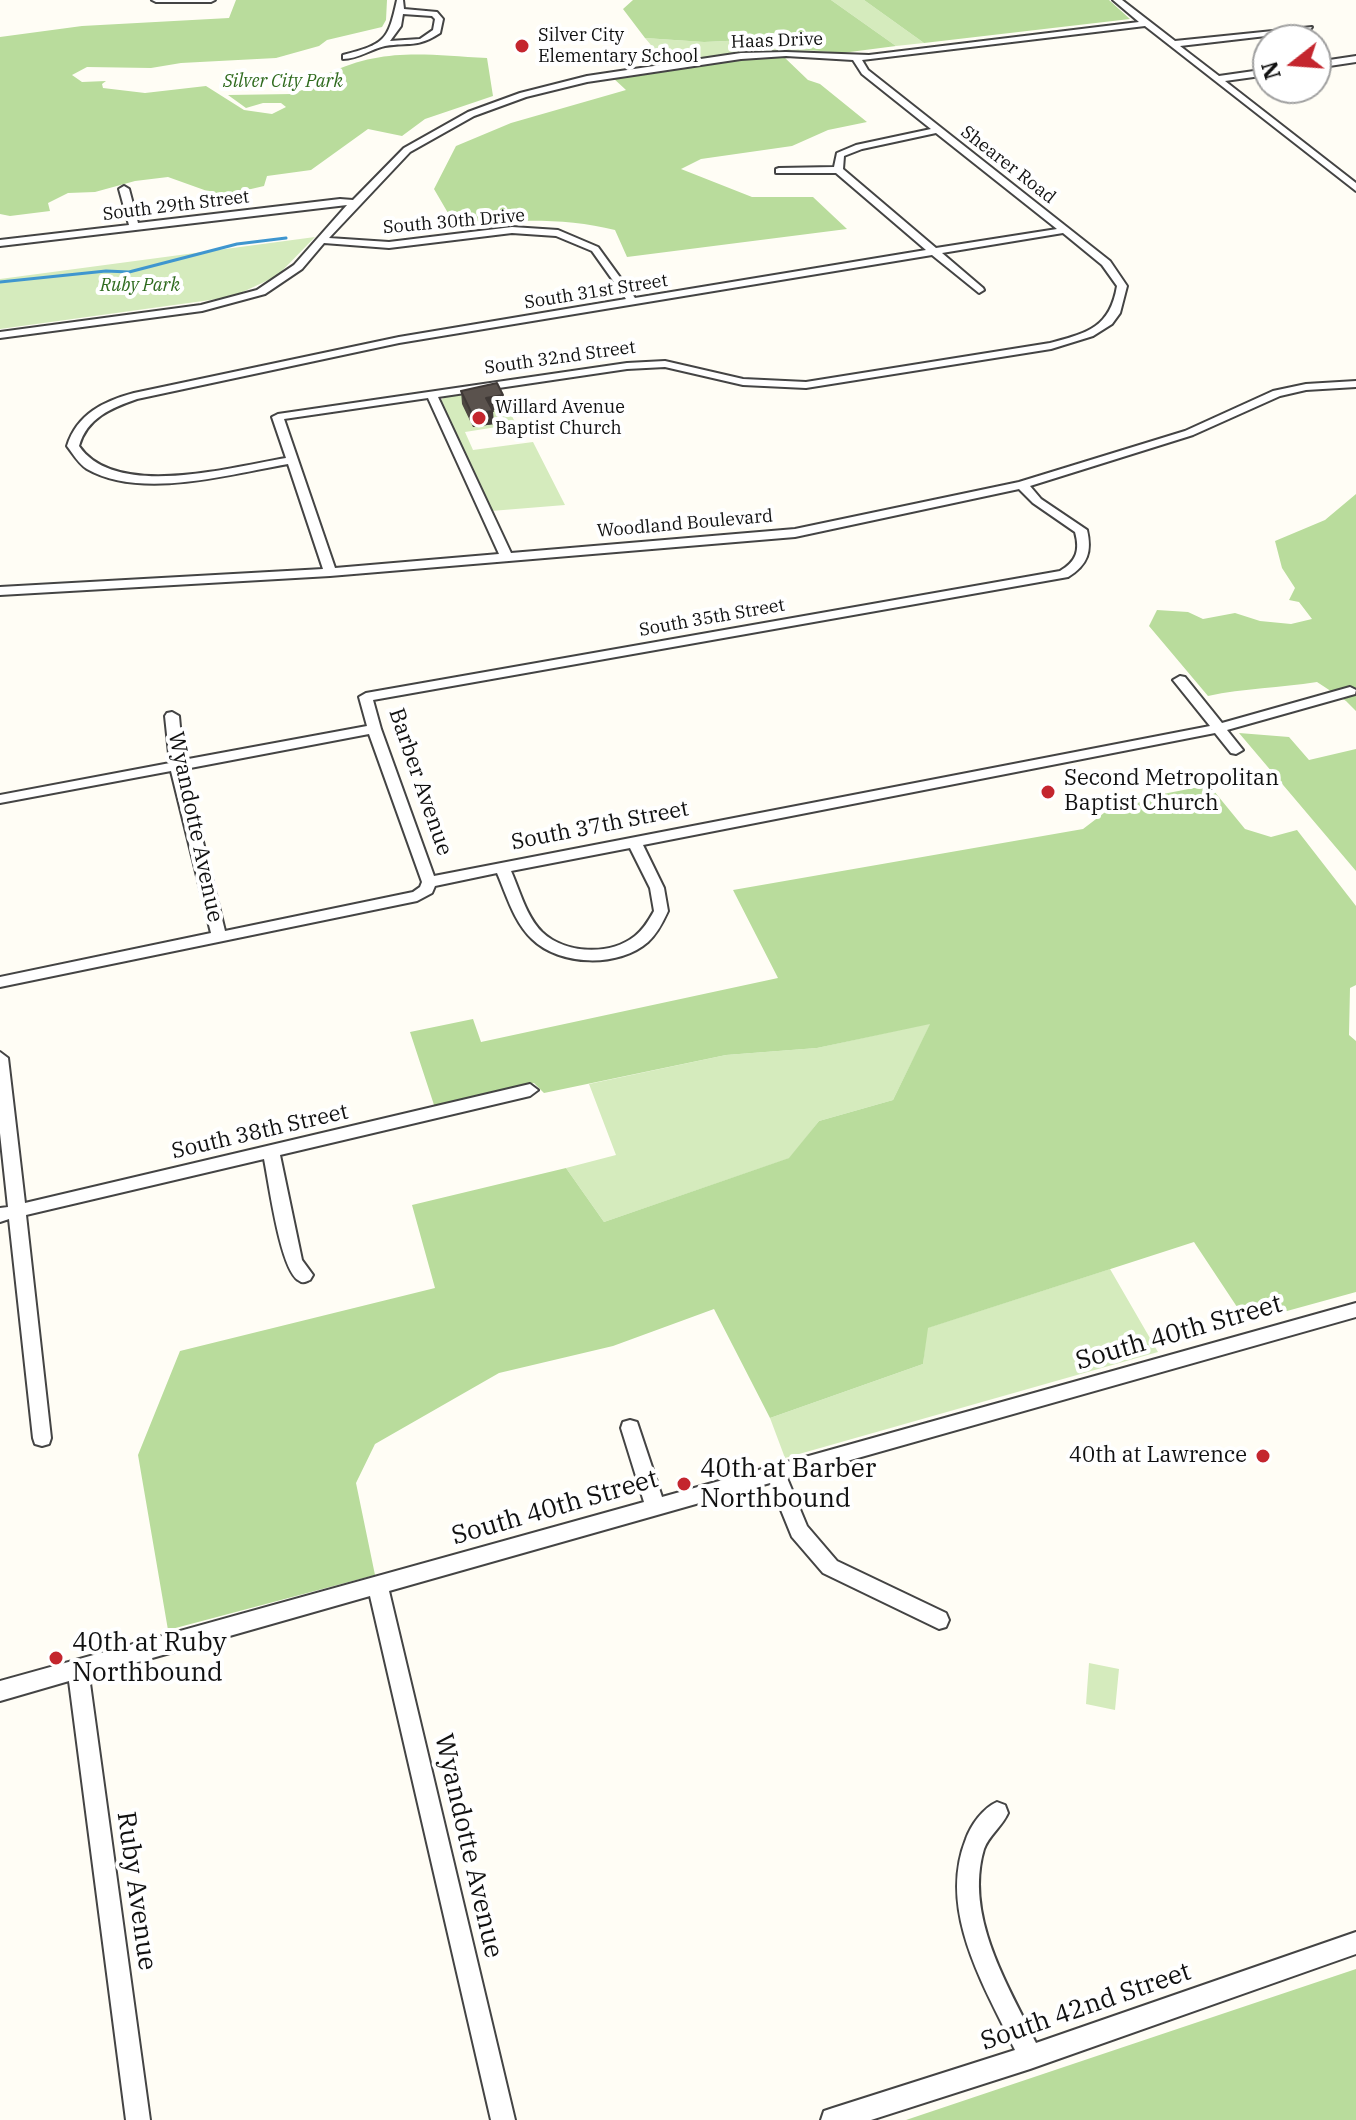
<!DOCTYPE html>
<style>
body{margin:0}
#map{position:relative;width:1356px;height:2120px;overflow:hidden;background:#fffdf5;font-family:"IBM Plex Serif",serif}
canvas{display:block}
.north{position:absolute;left:1252px;top:24px;width:80px;height:80px;box-sizing:border-box;background:#fff;border:2px solid #a0a0a0;border-radius:50%;rotate:253deg;font-size:22px;font-weight:700;line-height:32px;text-align:center;color:#111}
.north::after{content:'';display:block;margin:auto;width:28px;height:36px;background:#c4262e;clip-path:polygon(50% 0,100% 100%,50% 72%,0 100%)}
</style>
<div id="map">
<canvas width="1356" height="2120"></canvas>
<div class="north">N</div>
</div>
<script>
const ctx = document.querySelector('canvas').getContext('2d');
ctx.lineJoin = 'round';
function fill(path, color) { ctx.fillStyle = color; ctx.fill(path, 'evenodd'); }
function trace(path, color, width, dash) { ctx.strokeStyle = color; ctx.lineWidth = width; ctx.lineCap = dash ? 'butt' : 'round'; ctx.setLineDash(dash || []); ctx.stroke(path); }
function label(font, color, halo, rows, align = 'center') {
  ctx.font = font + ' "IBM Plex Serif",serif'; ctx.lineWidth = 8; ctx.setLineDash([]); ctx.textBaseline = 'middle'; ctx.strokeStyle = halo; ctx.fillStyle = color; for (const [text, x, y, turn = 0] of rows) {
    ctx.save(); ctx.translate(x, y); ctx.rotate((+turn || 0) * Math.PI / 180); ctx.textAlign = isNaN(turn) ? turn : align; if (halo) ctx.strokeText(text, 0, 0); ctx.fillText(text, 0, 0); ctx.restore();
  }
}
fill(new Path2D(`
 M831,0H864L924,43L896,46Z
 M645,38L704,42L747,40L775,47L842,53L758,52L667,64Z
 M315,237L277,276L232,297L0,329V279Z
 M495,388L498,389L516,424L465,432L473,450L533,442L565,505L491,511L441,400L448,395Z
 M931,1023L893,1100L819,1121L790,1158L604,1222L566,1168L616,1155L589,1084L726,1055L817,1048Z
 M1110,1269L1158,1352L785,1458L770,1418L923,1364L927,1328Z
 M1089,1663L1119,1669L1115,1710L1086,1704Z`), '#d5ebbd');
fill(new Path2D(`
 M236,0H387L386,20L382,27L327,40L319,46L276,58L181,63L151,68L87,67L72,75L82,82L106,81L102,84L103,88L145,93L206,86L244,110L272,114L286,107L281,103H263L246,108L228,95L293,94L327,79V74C384,47 425,55 487,58L493,96L425,119L402,136L368,129L311,170L267,176L264,186L221,196L168,177L135,181L95,192L68,193L48,203L50,211L10,216L0,214V37L82,26L229,18Z
 M633,0H831L896,46L842,53L775,47L747,40L704,42L645,38L623,9Z
 M864,0H1109L1130,19L924,43Z
 M771,56L784,57L808,80L820,84L867,122L828,130L792,146L701,159L681,169L752,197H813L847,229L627,257L615,230C564,217 507,220 455,225L434,189L456,146L511,123L626,90L612,77Z
 M1356,494V711L1346,701L1317,682C1280,688 1244,688 1208,696L1149,626L1157,610L1188,612L1203,619L1235,613L1260,621L1291,624L1312,619L1299,602L1289,600L1295,588L1282,568L1275,541L1325,520Z
 M1239,733L1289,737L1309,760L1356,749V871Z
 M1209,785L1245,829L1271,837L1297,830L1356,906V985L1350,988L1349,1035L1356,1041V1292L1247,1322L1194,1242L928,1328L923,1364L770,1418L714,1309L613,1346L499,1373L375,1444L356,1483L375,1575L168,1630L138,1455L180,1351L435,1288L412,1205L566,1168L604,1222L789,1158L819,1121L893,1100L930,1024L817,1048L726,1055L544,1093L534,1083L435,1108L410,1032L473,1019L481,1042L778,978L733,890L1083,829L1117,803Z
 M1356,1969V2120H906Z`), '#b9dc9c');
trace(new Path2D(`
 M0,282L106,271L129,272L237,244L286,238`), '#3f96cf', 3);
const minor = new Path2D(`
 M152,0H215L211,2H156Z
 M397,0H403L404,9L437,12L443,19L440,33C417,48 410,42 385,46C371,49 358,59 343,59V55C385,44 388,41 397,0ZM403,14L432,16L435,19L433,30L420,39L390,41L401,26Z
 M1113,0H1122L1175,41L1312,27L1309,31L1180,46L1219,76L1268,69V75L1225,81L1356,183V191L1145,26L862,60L868,70L1110,261L1127,286L1120,313L1112,324L1093,336L1051,349L806,388L743,385L665,367L627,369L438,397L511,553L795,529L1019,482L1185,431L1273,391L1306,384L1356,381V387L1306,390L1280,396L1193,435L1030,486L1041,499L1087,530C1092,551 1088,565 1068,577L373,700L381,729L434,876L1210,726L1173,680L1180,676L1185,677L1222,723L1350,687L1356,690L1355,694L1227,730L1243,750L1236,754L1231,753L1215,733L643,845L664,888L668,911C663,922 657,934 648,942C619,968 559,966 532,939C514,922 507,896 497,873L435,886L432,893L417,901L0,987V977L211,933L171,771L0,803V795L170,763L165,716L167,713L172,712L179,716L183,760L367,726L359,697L366,693L1060,571C1077,561 1080,550 1075,532L1033,503L1019,489L795,537L330,576L0,595V587L323,569L288,464C231,474 141,500 87,469C79,464 73,454 67,446C77,414 104,401 134,393L399,337L626,299L592,251L556,236L512,233L389,248L324,243L302,269L265,294L202,311L0,338V332L201,305L257,290L294,265L347,205L0,246V240L129,225L119,189L124,186L129,189L138,223L340,199L353,200L404,148L468,112L520,93L587,76L741,53L786,52L869,55L1139,22ZM786,56L853,60L862,74L931,129L856,145L837,153L834,167L779,168L776,169V173H836L926,250L635,298L598,247L558,230L512,227L389,242L329,238L410,152L474,116L526,97L587,82L741,59ZM936,133L1057,229L936,248L843,169L844,156L862,149ZM1063,233L1102,265L1117,286C1110,328 1087,333 1050,343L806,382L743,379L665,361L627,363L278,414L272,417L286,458C231,467 116,500 79,446C87,418 111,408 137,399L399,343L932,255L979,293L984,290L983,288L942,253ZM428,398L499,554L335,568L284,419ZM369,734L422,882L420,887L413,892L225,931L185,769ZM630,848L650,888L654,911C649,920 643,930 635,936C610,956 565,954 542,932C526,916 520,891 511,871Z
 M1356,56V62L1316,68V62Z
 M0,1052L8,1058L25,1203L530,1084L538,1090L530,1096L280,1155L302,1260L313,1275L310,1280C305,1282 303,1284 298,1280C280,1268 269,1183 264,1159L26,1215L51,1438L49,1444L42,1446L35,1444L33,1438L9,1219L0,1222V1208L8,1207L0,1133Z
 M1356,1303V1317L787,1478L807,1526L837,1561L946,1613L949,1620L946,1627L939,1629L823,1573L792,1537L770,1483L389,1591L515,2120H491L370,1596L89,1676L150,2120H126L69,1681L0,1701V1681L644,1502L621,1428L623,1422L630,1420L637,1422L662,1497Z
 M997,1802L1005,1805L1008,1813C1002,1827 989,1835 984,1849C964,1916 1008,1985 1036,2043L1356,1932V1954L1030,2069L871,2120H821L824,2111L833,2108L1015,2050C985,1987 937,1911 966,1839C971,1825 983,1808 997,1802Z`);
trace(minor, '#444', 4);
fill(minor, '#fff');
fill(new Path2D(`
 M461,391L504,408L492,410L494,424L473,427L462,404Z`), '#4d4742');
fill(new Path2D(`
 M503,395L504,408L487,411L486,398Z
 M493,411L494,424L473,427L472,414Z`), '#3f3936');
const building = new Path2D(`
 M497,383L503,395L486,398L493,411L472,414L461,391Z`);
fill(building, '#5a524d');
trace(building, '#3f3936', 2);
for (const [x, y, r, color] of [
 [522,46,8,"#c4262e"],
 [479,418,8,"#c4262e"],
 [1048,792,8,"#c4262e"],
 [1263,1456,8,"#c4262e"],
 [684,1484,8,"#c4262e"],
 [56,1658,8,"#c4262e"]
]) { const dot = new Path2D(); dot.arc(x, y, r, 0, 2 * Math.PI); ctx.fillStyle = color; ctx.fill(dot); trace(dot, '#fff', 3); }
label('18px', '#111', '#fff', [
 ["Silver City",538,36],
 ["Elementary School",538,57],
 ["Willard Avenue",495,408],
 ["Baptist Church",495,429]
], 'left');
label('18px', '#111', '#fff', [
 ["Haas Drive",777,41,-2],
 ["Shearer Road",1008,165,38],
 ["South 29th Street",176,206,-7],
 ["South 30th Drive",454,222,-5],
 ["South 31st Street",596,292,-9],
 ["South 32nd Street",560,358,-8],
 ["Woodland Boulevard",685,524,-5],
 ["South 35th Street",712,618,-10]
]);
label('italic 18px', '#2f6b1f', '#fff', [
 ["Silver City Park",283,82],
 ["Ruby Park",140,286]
]);
label('22px', '#111', '#fff', [
 ["Second Metropolitan",1064,779],
 ["Baptist Church",1064,804],
 ["40th at Lawrence",1247,1456,"right"]
], 'left');
label('22px', '#111', '#fff', [
 ["Barber Avenue",420,782,71],
 ["South 37th Street",600,826,-11],
 ["Wyandotte Avenue",195,827,78],
 ["South 38th Street",260,1132,-13]
]);
label('26px', '#111', '#fff', [
 ["South 40th Street",1179,1333,-16],
 ["South 40th Street",555,1508,-16],
 ["Wyandotte Avenue",468,1846,77],
 ["Ruby Avenue",136,1891,82],
 ["South 42nd Street",1086,2007,-19]
]);
label('26px', '#111', '#fff', [
 ["40th at Barber",700,1469],
 ["Northbound",700,1499],
 ["40th at Ruby",72,1643],
 ["Northbound",72,1673]
], 'left');
</script>
